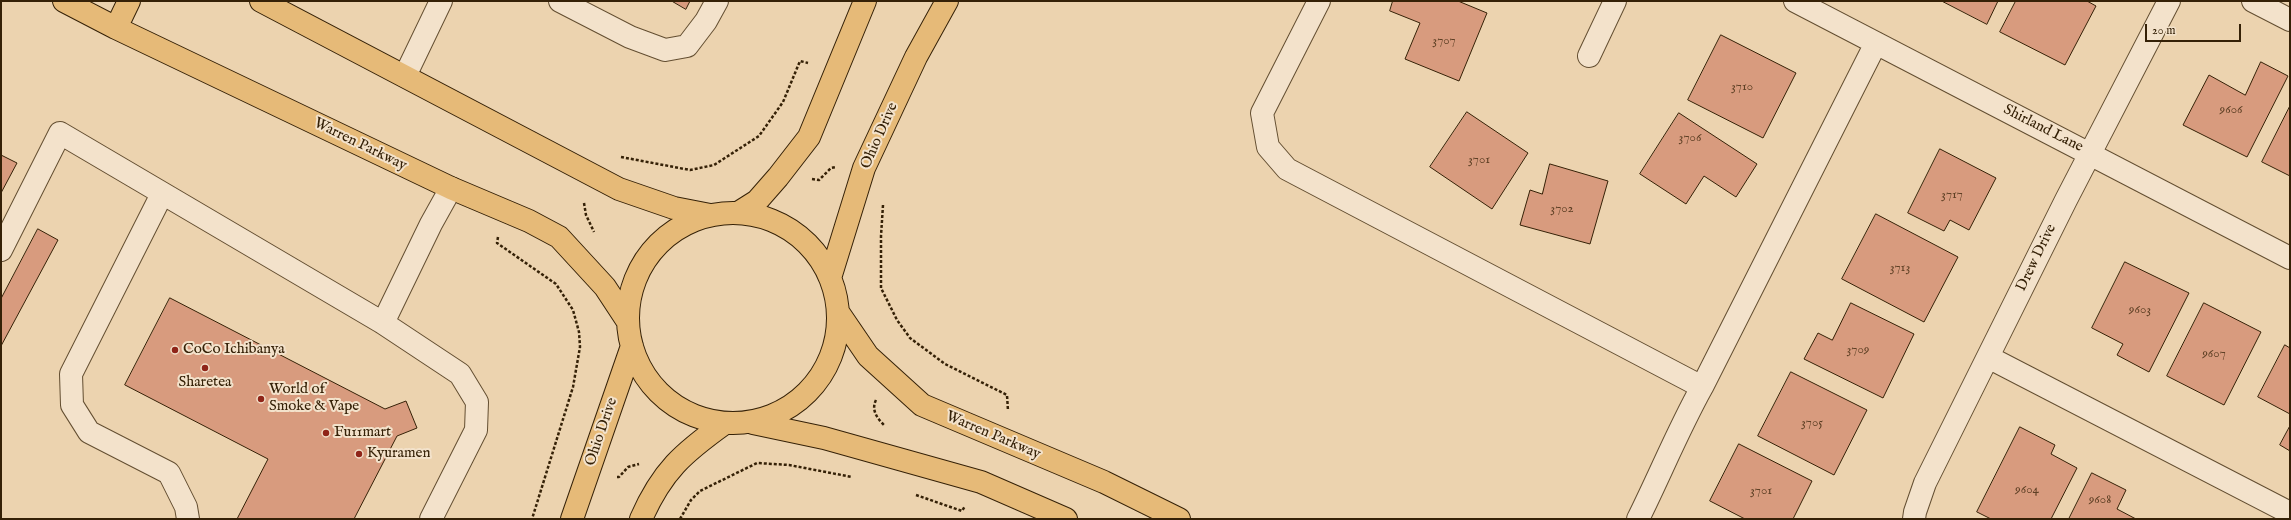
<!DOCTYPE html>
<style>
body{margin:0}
#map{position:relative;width:2291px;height:520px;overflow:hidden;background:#ecd3af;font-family:"IM FELL English",serif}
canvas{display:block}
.frame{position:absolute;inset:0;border:2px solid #352107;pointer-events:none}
.scale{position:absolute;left:2145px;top:24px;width:96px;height:18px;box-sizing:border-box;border:2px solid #352107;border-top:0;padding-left:5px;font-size:12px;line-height:14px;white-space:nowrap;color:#352107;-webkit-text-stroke:3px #f3e2cb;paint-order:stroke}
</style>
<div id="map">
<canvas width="2291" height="520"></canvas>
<div class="frame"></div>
<div class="scale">20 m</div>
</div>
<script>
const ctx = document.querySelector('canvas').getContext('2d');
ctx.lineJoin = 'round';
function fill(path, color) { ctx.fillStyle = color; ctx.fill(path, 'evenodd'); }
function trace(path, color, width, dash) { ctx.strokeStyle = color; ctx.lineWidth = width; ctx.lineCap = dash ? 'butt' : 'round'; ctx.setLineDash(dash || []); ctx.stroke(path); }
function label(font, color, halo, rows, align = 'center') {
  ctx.font = font + ' "IM FELL English",serif'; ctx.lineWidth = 4; ctx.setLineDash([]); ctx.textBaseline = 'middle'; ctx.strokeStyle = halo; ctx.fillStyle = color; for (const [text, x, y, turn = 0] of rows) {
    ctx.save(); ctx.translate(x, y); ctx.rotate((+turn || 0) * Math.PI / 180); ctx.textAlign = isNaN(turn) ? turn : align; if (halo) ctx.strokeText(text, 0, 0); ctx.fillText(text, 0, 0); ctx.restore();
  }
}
const building = new Path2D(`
 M672,1H690L686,9Z
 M1393,1H1458L1487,13L1459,81L1405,59L1420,23L1390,11Z
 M1942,1H1998L1987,24Z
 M2016,1H2087L2096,6L2065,65L2000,32Z
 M1721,35L1796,73L1763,138L1688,100Z
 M2261,62L2288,76L2247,157L2183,125L2209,75L2245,95Z
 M2290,106V176L2262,162Z
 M1467,112L1528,153L1492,209L1430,167Z
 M1679,113L1757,164L1736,197L1704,176L1686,204L1640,174Z
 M1940,149L1996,178L1969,230L1950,220L1944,231L1908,213Z
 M1,155L17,163L1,193Z
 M1550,164L1608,181L1590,244L1520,225L1530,190L1542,194Z
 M1876,214L1958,257L1924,322L1842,279Z
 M38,229L58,240L1,346V299Z
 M2125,262L2189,293L2149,372L2117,355L2123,344L2092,328Z
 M170,298L385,409L406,401L417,428L397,436L354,519H237L268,459L125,385Z
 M1851,303L1914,334L1883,398L1804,359L1818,333L1832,340Z
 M2204,303L2261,332L2224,405L2167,376Z
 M2285,345L2290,348V414L2258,397Z
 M1791,372L1867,410L1834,475L1758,436Z
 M2290,426V451L2280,445Z
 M2020,427L2055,445L2051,454L2077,468L2051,519H1991L1977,512Z
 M1739,444L1812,481L1793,519H1745L1710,501Z
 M2092,473L2126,490L2117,509L2136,519H2069Z`);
fill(building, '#d89b7e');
trace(building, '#352107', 1);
const minor = new Path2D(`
 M560,1L630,37L665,50L687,46L706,21L717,1
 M1319,1L1262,113L1268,147L1287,169L1702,387L1876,43
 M1795,1L2290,258
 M2253,1L2290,20
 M1589,56L1615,1
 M405,76L441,1
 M162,194L71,374L72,405L89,432L169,473L186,507L188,519
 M1,250L60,133L383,323L460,374L477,402L476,430L431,519
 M383,323L431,224L451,188
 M1988,357L2290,513
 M1638,519C1660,475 1678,430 1702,387
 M1914,519L1915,512L1925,483L2066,200L2169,1`);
const major = new Path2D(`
 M64,1L116,28L451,188L529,221L559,237L605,287L628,322
 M261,1L619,189L674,208L710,215
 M116,28L129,1
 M738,213L757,201L778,177L809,137L865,1
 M628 318a105 105 0 1 1 210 0a105 105 0 1 1-210 0Z
 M830,278L864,168L916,57L947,1
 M838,312L868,356L922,405L1104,482L1179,519
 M753,423L824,438L981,482L1066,519
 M572,519L632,346
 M641,519C662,471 683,453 725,423`);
trace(minor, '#634e31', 24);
trace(major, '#352107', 24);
trace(new Path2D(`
 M621,157L690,170L714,165L759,136L783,102L800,61L808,63
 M812,179L819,180L831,168L836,167
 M584,203L586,215L594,232
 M883,205L881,236V288L897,320L910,338L945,364L1007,395L1008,411
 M498,237L497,243L556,284L573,310L579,332L580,347L573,387L532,519
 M876,400C871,410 877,418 884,425
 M617,477H619L628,467L639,464
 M916,495L962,511L965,506
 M680,519L691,500L700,491L757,463L789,465L852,477`), '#352107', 2.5, [3, 2]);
trace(minor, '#f3e2cb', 22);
trace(major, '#e6ba78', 22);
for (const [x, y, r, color] of [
 [175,350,4,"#8f2418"],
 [205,368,4,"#8f2418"],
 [261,399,4,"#8f2418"],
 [326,433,4,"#8f2418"],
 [359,454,4,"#8f2418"]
]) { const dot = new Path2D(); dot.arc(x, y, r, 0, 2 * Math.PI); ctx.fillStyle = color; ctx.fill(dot); trace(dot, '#f3e2cb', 1.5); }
label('13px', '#5e4025', null, [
 ["3707",1444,41],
 ["3710",1742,87],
 ["9606",2231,110],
 ["3706",1690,138],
 ["3701",1479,160],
 ["3717",1952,195],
 ["3702",1562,209],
 ["3713",1900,268],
 ["9603",2140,310],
 ["3709",1858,350],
 ["9607",2214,354],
 ["3705",1812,423],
 ["9604",2027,490],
 ["3701",1761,491],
 ["9608",2100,500]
]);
label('15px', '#352107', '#f3e2cb', [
 ["Shirland Lane",2043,129,27],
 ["Ohio Drive",880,136,-66],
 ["Warren Parkway",360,145,26],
 ["Drew Drive",2037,258,-64],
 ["Ohio Drive",602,432,-71],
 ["Warren Parkway",993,436,23]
]);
label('15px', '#352107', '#f3e2cb', [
 ["CoCo Ichibanya",183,350],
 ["Sharetea",205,383,"center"],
 ["World of",269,390],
 ["Smoke & Vape",269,407],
 ["Fu11mart",334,433],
 ["Kyuramen",367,454]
], 'left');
</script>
